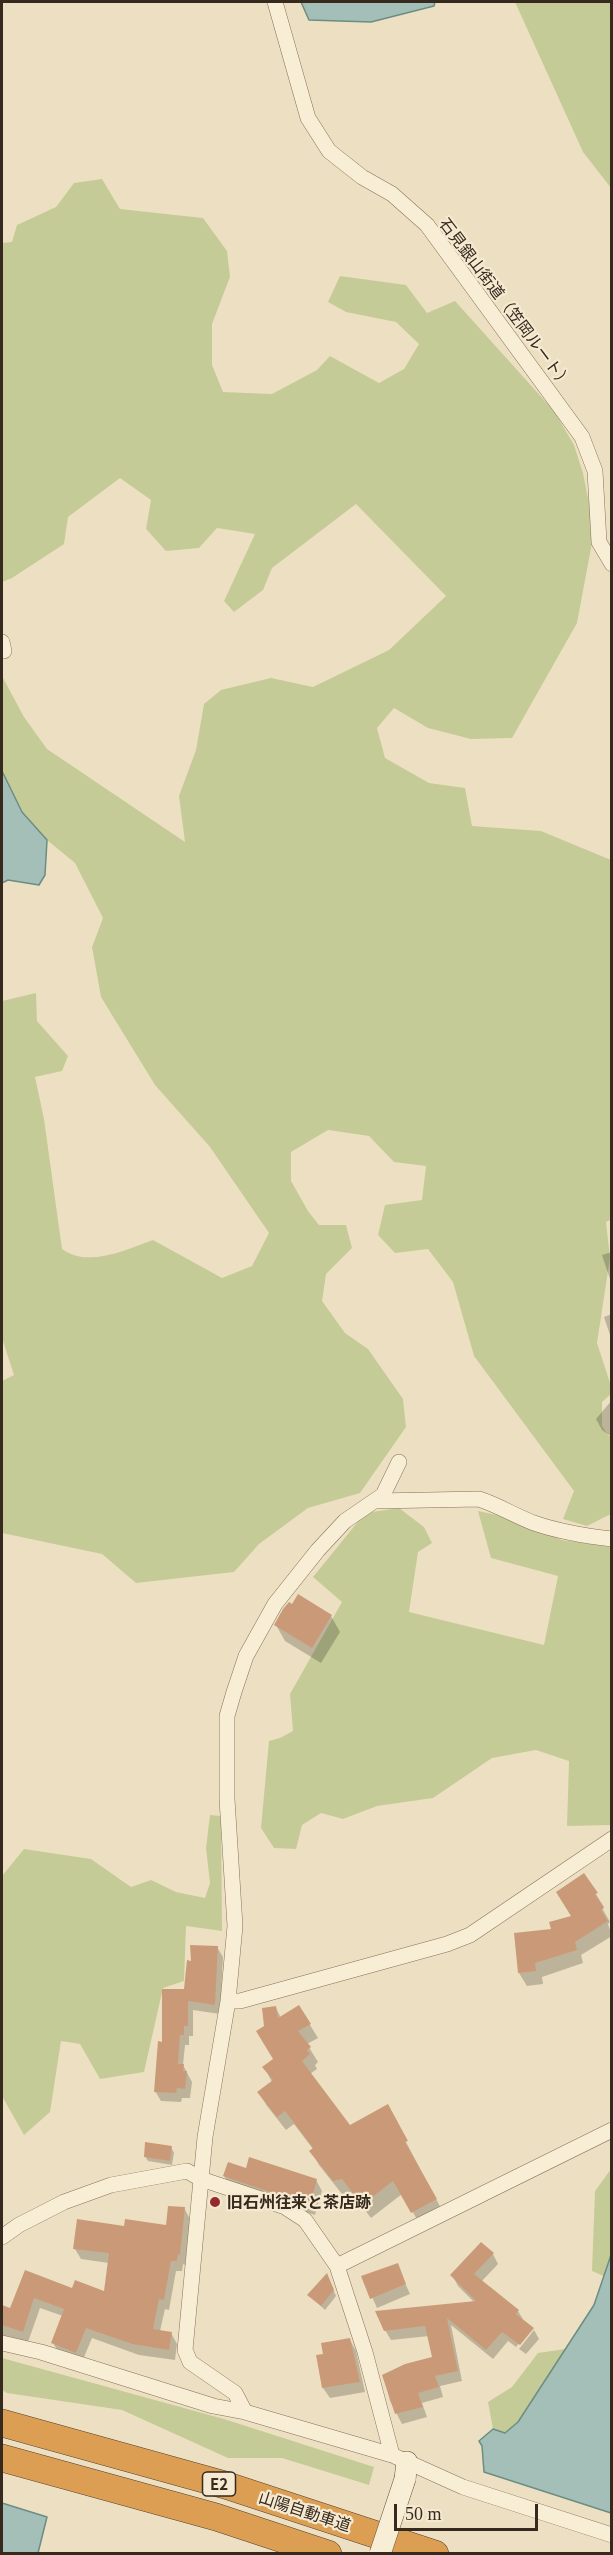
<!DOCTYPE html>
<meta charset="utf-8">
<style>
body{margin:0}
#map{position:relative;width:613px;height:2555px;overflow:hidden;background:#ede0c2;font-family:Georgia,serif}
canvas{display:block}
.frame{position:absolute;inset:0;border:3px solid #36291d;pointer-events:none}
.scale{position:absolute;left:394px;top:2504px;width:144px;height:27px;box-sizing:border-box;border:3px solid #36291d;border-top:0;padding-left:8px;font-size:18px;line-height:21px;white-space:nowrap;color:#36291d;-webkit-text-stroke:4px #f5ead1;paint-order:stroke}
</style>
<div id="map">
<canvas width="613" height="2555"></canvas>
<div class="frame"></div>
<div class="scale">50 m</div>
</div>
<script>
const ctx = document.querySelector('canvas').getContext('2d');
ctx.lineJoin = 'round';
function fill(path, color) { ctx.fillStyle = color; ctx.fill(path, 'evenodd'); }
function trace(path, color, width, dash) { ctx.strokeStyle = color; ctx.lineWidth = width; ctx.lineCap = dash ? 'butt' : 'round'; ctx.setLineDash(dash || []); ctx.stroke(path); }
function label(font, color, halo, rows, align = 'center') {
  ctx.font = font + ' Georgia,"Noto Sans JP",serif'; ctx.lineWidth = 4.5; ctx.setLineDash([]); ctx.textBaseline = 'middle'; ctx.strokeStyle = halo; ctx.fillStyle = color; for (const [text, x, y, turn = 0] of rows) {
    ctx.save(); ctx.translate(x, y); ctx.rotate((+turn || 0) * Math.PI / 180); ctx.textAlign = isNaN(turn) ? turn : align; if (halo) ctx.strokeText(text, 0, 0); ctx.fillText(text, 0, 0); ctx.restore();
  }
}
fill(new Path2D(`
 M515,2H611V188L583,152Z
 M102,179L120,209L203,218L227,251L230,277L212,324V365L223,392L272,394L317,370L330,356L379,383L404,369L419,344L396,322L346,312L328,302L340,276L406,285L427,313L455,301L554,411L574,445L583,473L590,509L592,543L577,623L512,738L471,739L428,728L394,708L377,728L385,758L429,783L465,788L472,826L541,831L611,860L612,1219L606,1222L610,1258L597,1343L611,1386V1394L602,1402V1426L609,1436L611,1435V1514L587,1526L563,1519L574,1491L474,1356L453,1282L428,1249L395,1253L378,1235L385,1205L422,1200L426,1166L394,1162L369,1136L328,1130L291,1152V1181L308,1211L319,1225H346L352,1248L326,1274L322,1301L345,1333L368,1349L403,1399L406,1427L360,1493L308,1508L259,1544L234,1572L136,1583L102,1554L2,1533V1381L14,1375L2,1338V1001L36,993L37,1021L68,1056L62,1071L35,1077L44,1119L62,1249C88,1268 125,1250 153,1240L222,1278L252,1266L269,1233L210,1147L155,1085L101,997L92,947L103,918L75,863L47,840L22,812L2,771V676L24,717L47,749L185,842L179,796L196,750L204,704L221,690L271,678L313,687L389,650L446,596L356,504L272,568L263,590L234,612L224,601L255,534L217,528L199,548L166,551L146,529L151,500L120,478L68,517L64,544L12,578L2,582V243L12,242L17,225L56,207L74,183Z
 M399,1508L424,1527L432,1543L418,1552L409,1612L544,1645L558,1576L491,1558L478,1511L515,1519L562,1540L611,1547V1825L567,1826L569,1761L536,1750L492,1758L433,1798L377,1806L343,1819L321,1813L302,1825L296,1849L274,1848L261,1828L269,1741L280,1738L293,1731L290,1694L342,1602L313,1577L365,1513Z
 M210,1815L221,1816L222,1931L186,1926L184,1981L163,1988L144,2072L100,2079L80,2044L61,2041L50,2112L24,2135L2,2096V1876L24,1849L91,1859L131,1887L151,1880L176,1892L205,1898L210,1883L206,1848Z
 M611,2169V2255L606,2277L592,2271L595,2191Z
 M565,2349L518,2422L505,2434L493,2429L488,2402L512,2387L538,2353Z
 M2,2358L224,2419L374,2467L369,2485L282,2458H228L122,2410L7,2393L2,2390Z`), '#c5cb96');
const water = new Path2D(`
 M301,2H435L434,6L371,22L309,20Z
 M2,771L22,812L47,840L45,875L39,885L8,880L2,883Z
 M611,2255V2513L484,2472L482,2446L479,2441L493,2429L505,2433L518,2422L594,2305Z
 M2,2503L47,2517L38,2553H2Z`);
fill(water, '#a4bfb7');
trace(water, '#6b8d84', 1.5);
fill(new Path2D(`
 M612,1252V1285L602,1255Z
 M612,1314V1341L604,1317Z
 M612,1400V1437L602,1430L596,1419Z
 M331,1616L340,1632L321,1663L285,1641L276,1625Z
 M584,1875L604,1907L602,1908L610,1922L608,1924L612,1936L581,1955L583,1963L542,1977L543,1984L527,1986L519,1973L553,1930L572,1917Z
 M217,1947L223,1957L220,2014L193,2010V2036H189V2045H185L183,2065L192,2082L190,2098H182L181,2102L161,2101L155,2091L163,2043L185,1991L193,1962Z
 M299,2007L318,2038L307,2044L318,2062L315,2065L317,2069L310,2074L350,2127L387,2106L444,2214L421,2226L402,2194L371,2218L351,2192L342,2194L319,2165L311,2151L313,2149L294,2124L286,2130L267,2106L259,2093L272,2082L264,2067L274,2059L276,2008L281,2018Z
 M171,2147L174,2153L172,2165L148,2161L145,2156Z
 M247,2170L316,2180L322,2191L315,2215L230,2186L224,2176Z
 M184,2208L190,2219L185,2265L183,2264L182,2271H176L169,2310L165,2309L160,2331L171,2333L177,2344L175,2360L139,2355L92,2338L82,2362L59,2353L53,2343L63,2316L40,2308L28,2342L18,2339L17,2343L2,2337V2306L11,2310L25,2272L73,2290L105,2293L109,2263L81,2259L75,2249L125,2228L168,2227Z
 M493,2254L498,2264L481,2282L518,2311L524,2321L533,2330H530L516,2347L508,2341L493,2359L451,2325L462,2381L440,2386L443,2397L422,2403L427,2417L402,2424L390,2401L384,2376L434,2358L429,2336L391,2340L385,2330L475,2303L458,2286L452,2275Z
 M397,2265L410,2294L377,2308L363,2277Z
 M329,2280L336,2296L325,2310L309,2295Z
 M534,2330L539,2339L526,2354L519,2349Z
 M350,2340L356,2351L365,2392L330,2398L323,2388L325,2355Z`), '#0003');
fill(new Path2D(`
 M298,1594L332,1615L312,1648L274,1625L283,1609L289,1602L292,1604Z
 M584,1873L598,1893L595,1894L604,1908L601,1910L608,1921L575,1942L577,1950L535,1963L536,1971L518,1973L514,1933L551,1929L549,1922L571,1916L556,1892Z
 M190,1945L218,1946L215,2005L188,2001V2026H184V2035H180L178,2064H184L183,2071H187L185,2089L177,2088L176,2093L154,2092L158,2041L162,2042V1989H184L187,1960L191,1961Z
 M299,2005L311,2024L298,2031L311,2047L307,2050L310,2054L302,2061L350,2125L388,2104L408,2141L405,2142L437,2199L411,2213L393,2181L362,2205L342,2179L333,2181L309,2151L313,2148L285,2111L277,2117L257,2092L273,2080L262,2067L273,2059L256,2031L264,2026L262,2008L276,2006L278,2018Z
 M145,2142L172,2146L170,2161L144,2157Z
 M249,2157L317,2179L310,2206L223,2176L228,2162L246,2168Z
 M168,2206L185,2207L180,2255L178,2254L177,2261H171L164,2300L159,2299L153,2329L172,2332L169,2350L132,2344L86,2328L76,2353L51,2343L64,2309L34,2298L23,2332L2,2325V2305L10,2308L25,2270L72,2288L75,2280L104,2291L109,2253L73,2249L77,2219L124,2226L125,2219L166,2225Z
 M481,2242L494,2253L474,2274L519,2310L516,2314L534,2328L520,2345L502,2332L486,2350L447,2318L458,2371L435,2376L439,2387L418,2393L423,2407L395,2414L382,2375L405,2364L432,2357L425,2326L384,2331L375,2311L476,2301L450,2275Z
 M398,2263L406,2284L370,2299L361,2276Z
 M327,2273L334,2290L321,2306L307,2295Z
 M350,2338L360,2382L322,2388L316,2355L323,2354L321,2343Z`), '#ca9a78');
const street = new Path2D(`
 M275,2L308,118L329,151L362,177L392,194L427,225L582,437L595,471L599,542L612,564
 M2,642L4,651
 M377,1501L479,1499C498,1505 515,1516 534,1523C560,1532 585,1536 612,1539
 M228,2001L235,1926L227,1799V1716L234,1692L246,1656L275,1604L318,1550L345,1521L383,1495L399,1462
 M2,2237L19,2225L64,2202L111,2185L187,2171L201,2179L285,2207L305,2220L337,2266L365,2352L392,2455
 M337,2266L612,2130
 M2,2343L41,2352L213,2406L245,2412L392,2455L463,2487L612,2535
 M245,2412L235,2393L190,2362L185,2350L205,2137L228,2001H240L447,1944L470,1935L612,1839`);
const secondary = new Path2D(`
 M405,2479L407,2462`);
const highway = new Path2D(`
 M2,2423L225,2485L435,2554
 M2,2458L216,2517L328,2554`);
trace(street, '#867159', 16);
trace(secondary, '#68523d', 22);
trace(highway, '#543f2e', 28);
trace(street, '#f8edd5', 15);
trace(secondary, '#f8edd5', 21);
trace(highway, '#db9e53', 27);
const secondaryBridge = new Path2D(`
 M380,2554L405,2479`);
trace(secondaryBridge, '#68523d', 22, []);
trace(secondaryBridge, '#f8edd5', 21);
for (const [x, y, r, color] of [
 [215,2202,6,"#942b2c"]
]) { const dot = new Path2D(); dot.arc(x, y, r, 0, 2 * Math.PI); ctx.fillStyle = color; ctx.fill(dot); trace(dot, '#f5ead1', 2); }
for (const [x, y, w] of [
 [219,2484,33]
]) { const box = new Path2D(); box.roundRect(x - w / 2, y - 12, w, 24, 4.5); ctx.fillStyle = '#f5ead1'; ctx.fill(box); trace(box, '#36291d', 1.5); }
label('bold 15px', '#36291d', null, [
 ["E2",219,2484]
]);
label('16px', '#36291d', '#f5ead1', [
 ["石見銀山街道（笠岡ルート）",506,303,53],
 ["山陽自動車道",305,2511,18]
]);
label('bold 16px', '#36291d', '#f5ead1', [
 ["旧石州往来と茶店跡",227,2202]
], 'left');
</script>
